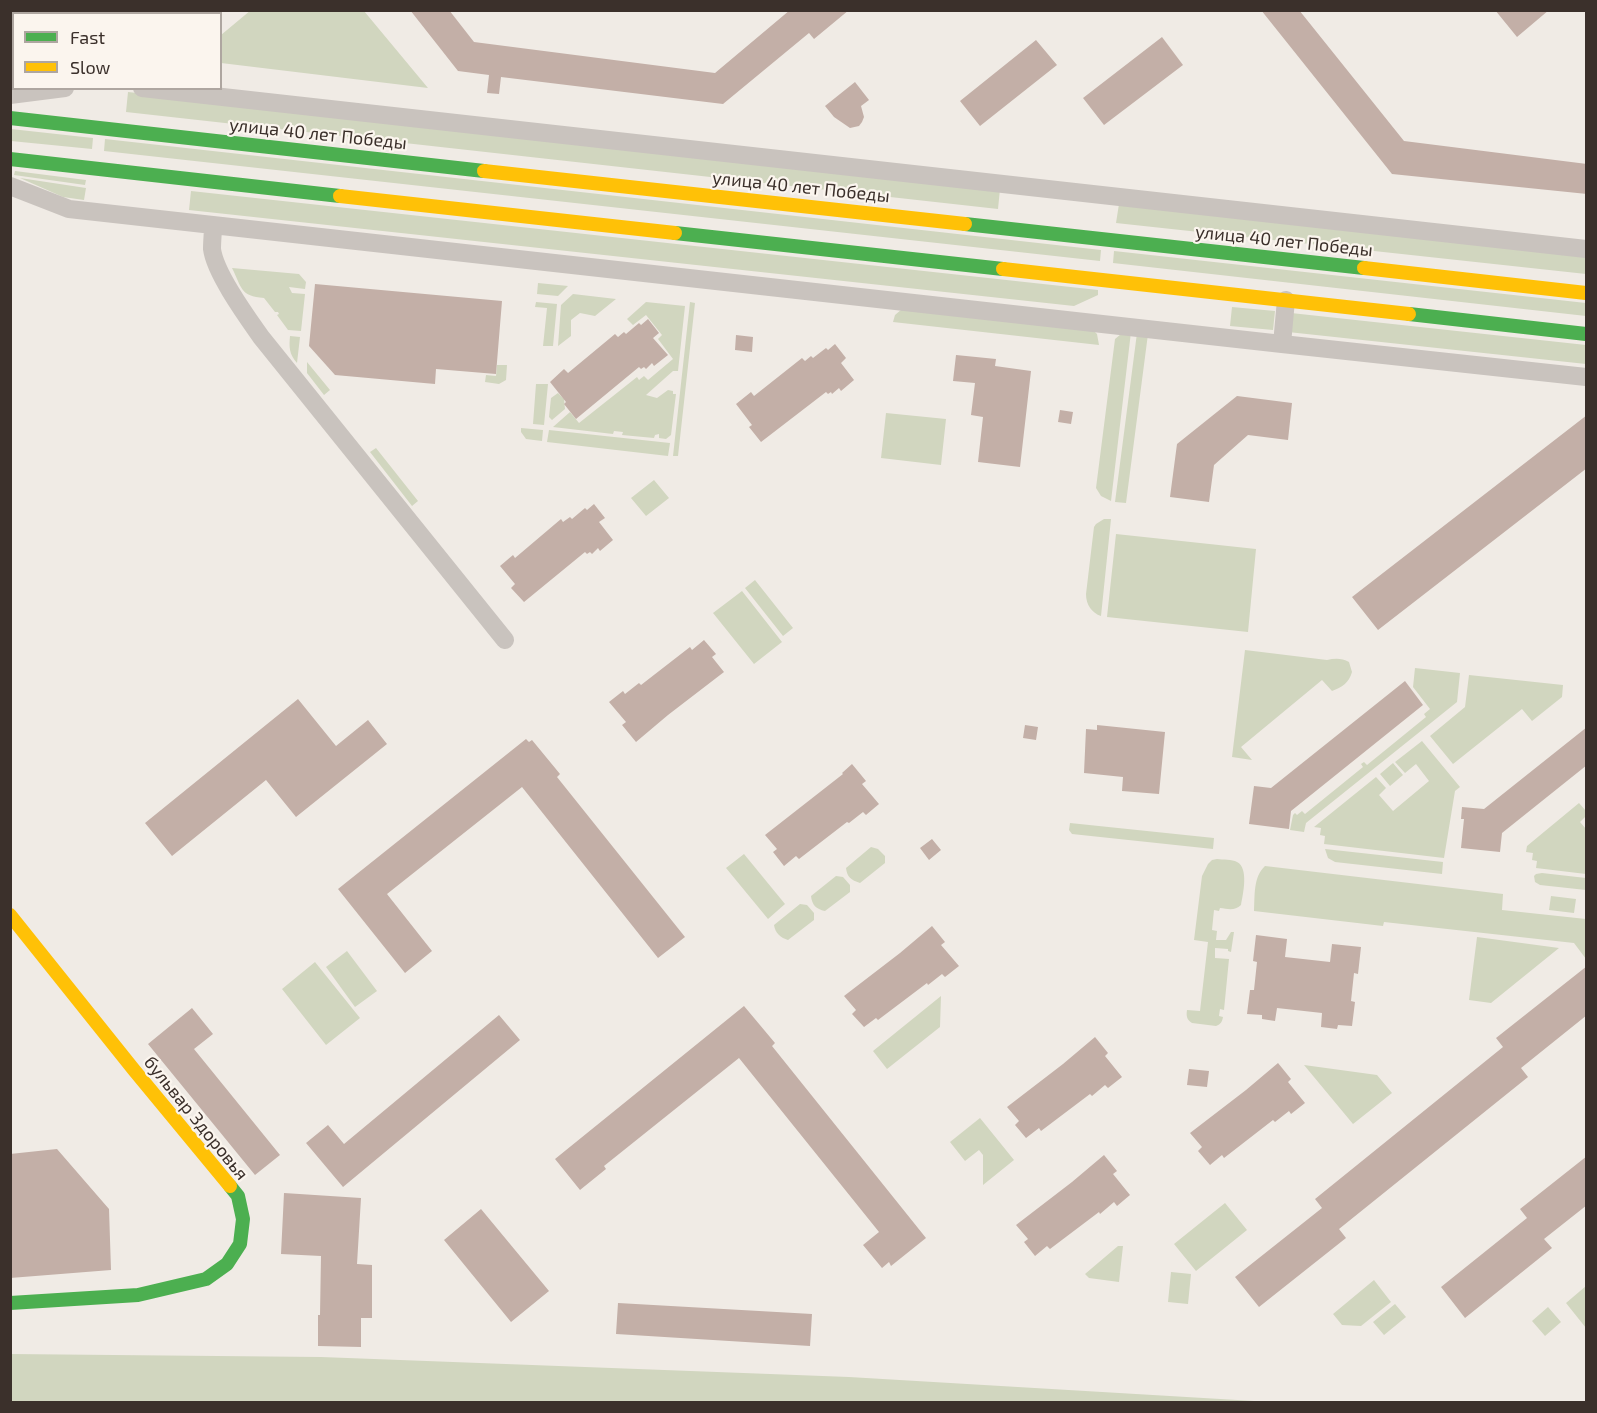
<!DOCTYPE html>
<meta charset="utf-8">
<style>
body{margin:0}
#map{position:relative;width:1597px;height:1413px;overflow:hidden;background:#f0ebe5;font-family:"Exo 2",sans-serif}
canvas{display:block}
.frame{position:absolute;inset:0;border:12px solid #3b302b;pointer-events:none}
.legend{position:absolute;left:12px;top:12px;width:210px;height:78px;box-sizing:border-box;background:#fbf5ee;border:2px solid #aea6a0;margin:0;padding:8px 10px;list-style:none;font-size:18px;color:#3b302b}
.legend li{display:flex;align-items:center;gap:12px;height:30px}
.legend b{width:30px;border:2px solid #aea6a0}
</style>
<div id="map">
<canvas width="1597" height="1413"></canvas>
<div class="frame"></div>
<ul class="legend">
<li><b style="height:8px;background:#4caf50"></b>Fast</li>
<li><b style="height:8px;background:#ffc107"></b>Slow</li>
</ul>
</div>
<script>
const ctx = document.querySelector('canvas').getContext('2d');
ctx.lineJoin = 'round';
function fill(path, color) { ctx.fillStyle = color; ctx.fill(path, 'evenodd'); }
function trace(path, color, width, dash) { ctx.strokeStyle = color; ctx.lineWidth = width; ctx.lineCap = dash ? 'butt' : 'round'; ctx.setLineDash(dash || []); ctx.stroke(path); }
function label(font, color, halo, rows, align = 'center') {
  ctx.font = font + ' "Exo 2",sans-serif'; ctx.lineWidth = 4.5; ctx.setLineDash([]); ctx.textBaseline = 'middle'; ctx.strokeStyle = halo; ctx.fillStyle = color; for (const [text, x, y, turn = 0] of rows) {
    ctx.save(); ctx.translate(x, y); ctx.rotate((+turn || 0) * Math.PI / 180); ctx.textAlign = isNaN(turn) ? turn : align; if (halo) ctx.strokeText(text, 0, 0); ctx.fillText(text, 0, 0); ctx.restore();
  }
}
fill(new Path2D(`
 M251,10L364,11L428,88L221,63V35Z
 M128,92L1000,189L998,209L126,112Z
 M11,129L93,138L92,149L11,141Z
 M105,139L1101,250L1100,261L104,151Z
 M15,171L86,180L85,185L14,175Z
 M20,178L86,188L84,200L63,197Z
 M191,191L1098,290V295L1074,306L189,210Z
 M1119,204L1586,254V274L1116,223Z
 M1114,251L1586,303V316L1113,263Z
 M232,268L299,274L306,282L305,289L289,287L292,293L305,294L301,331L288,330L277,315L279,314L278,312H275L264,298C240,296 242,288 232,268Z
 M538,283L568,286L558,296L537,294Z
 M573,294L616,299L595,316L580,313L571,320V336L558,346L561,305Z
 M536,302L557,304L553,346H543L547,308L535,307Z
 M646,302L685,306L678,371H673L646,395L657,398L668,390L673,391V394H676L671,435L666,439L659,438V434L655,435L654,438L622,435L623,432L614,431L613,434L553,427L570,412L579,423L637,377L639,380L644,376L648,380L673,359L658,339L662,335L646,315L633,325L627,319Z
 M690,302L695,303L678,456H673Z
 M1232,307L1275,311L1273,330L1230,326Z
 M902,309L1094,331L1097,334L1099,345L893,322L895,315Z
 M1291,313L1586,345V364L1288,332Z
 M1131,332L1111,501L1101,496L1096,488L1115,339L1121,334Z
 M1137,333L1148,334L1126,503L1115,502Z
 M290,336L300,337L297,363C289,354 289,347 290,336Z
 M307,362L330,390L324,395L307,373Z
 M497,365H507L506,380L499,384L485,382L486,375L496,376Z
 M536,384H548L544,425L533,424Z
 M558,393L564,399L565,409L552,420L549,417L551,398Z
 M886,413L946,419L941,465L881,458Z
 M521,428L543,430L542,441L526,439L521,432Z
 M549,430L670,443L668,456L547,442Z
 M376,448L418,501L412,506L370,452Z
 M654,480L669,498L646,516L631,498Z
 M1104,519H1111L1101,616C1092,613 1086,605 1086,594L1094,527L1096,524Z
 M1116,534L1256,549L1248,632L1107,617Z
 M755,580L793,628L783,636L745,588Z
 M742,591L782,642L754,664L713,613Z
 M1245,650L1327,660C1335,658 1342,658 1349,662L1352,672C1349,683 1342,687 1332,691L1322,680L1241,747L1252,760L1232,757Z
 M1415,668L1460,673L1457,702L1306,823L1304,832L1290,830L1293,815L1295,813L1297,815L1302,811L1305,814L1363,767L1361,764L1364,762L1367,765L1426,717L1424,714L1430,709L1413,687Z
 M1469,675L1563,685L1562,697L1532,721L1522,709L1453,764L1430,736L1465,707Z
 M1422,741L1460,787L1455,791L1444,858L1324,844L1325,836L1320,835L1321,828L1314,827L1376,777L1386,788L1379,795L1393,811L1429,781L1416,764L1405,773L1395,762Z
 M1393,763L1403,775L1390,786L1380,774Z
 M1579,803L1586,811V816L1580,822L1586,829V874L1536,868L1537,861L1532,860L1533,853L1526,852L1527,846Z
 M1070,823L1214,838L1213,849L1072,834L1069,830Z
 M871,847L878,849L885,856V863L860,883C851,880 847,877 846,868Z
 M1325,849L1443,862L1442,874L1335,862L1328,858Z
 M744,854L785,904L768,919L726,868Z
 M1217,859C1223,860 1232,859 1237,862C1249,868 1243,894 1241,905C1235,911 1228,909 1220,908L1219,911L1214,910L1212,930L1217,931L1216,940H1226L1231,932H1234L1231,952L1228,951V949L1215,948V958L1229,959L1224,1010L1220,1009L1219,1016L1223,1017C1222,1022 1221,1024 1216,1026L1192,1023C1187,1020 1186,1016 1187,1010L1200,1011L1208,942L1194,940L1202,876L1208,864L1212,860Z
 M1265,866L1503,894L1502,910L1586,919V959L1574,943L1384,922L1383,926L1254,911C1255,896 1253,877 1265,866Z
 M1542,873L1586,878V890L1540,885L1535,882L1534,876L1536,874Z
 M836,876L843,877L850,885V892L825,911C816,909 812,905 811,896Z
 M1551,896L1576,899L1574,913L1549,910Z
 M800,904L807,905L814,913V920L788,940C781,938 775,933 774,925Z
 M1477,937L1559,948L1491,1003L1469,1000Z
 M347,951L377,991L355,1007L326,967Z
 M315,962L360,1018L326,1045L282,989Z
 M941,996L940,1027L887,1069L873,1051Z
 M1304,1065L1377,1075L1392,1093L1353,1124Z
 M980,1118L1014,1160L983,1185V1155L979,1150L965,1161L950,1142Z
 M1225,1203L1247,1230L1196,1271L1174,1244Z
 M1118,1246H1123L1119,1282L1089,1278L1085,1274Z
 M1171,1272L1191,1274L1188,1304L1168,1302Z
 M1374,1280L1391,1302L1361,1326L1342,1325L1333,1314Z
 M1586,1286V1328L1566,1303Z
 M1395,1304L1406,1317L1384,1335L1373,1322Z
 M1548,1307L1561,1322L1545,1336L1532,1321Z
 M10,1354L321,1357L849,1377L1271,1402H11Z`), '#d1d6bf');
fill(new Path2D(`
 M410,10H449L474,42L715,73L790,10H849L814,39L809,33L723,104L501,77L499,94L487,93L489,75L458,71Z
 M1261,10H1299L1404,141L1587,164V194L1392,174Z
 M1495,10H1549L1517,37Z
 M1162,37L1183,65L1104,125L1083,98Z
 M1036,40L1057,65L980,126L960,101Z
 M855,82L869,100L861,106L864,117L862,122L859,126L850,128L834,117L825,106Z
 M315,284L502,301L496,374L436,369L435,384L335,375L309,346Z
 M648,319L659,333L653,338L668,355L654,366L652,363L646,369L644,367L641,369L639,367L576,419L564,404L566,402L550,382L564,369L568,373L615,334L618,337L624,332L626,334L639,323L641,325Z
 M736,335L753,337L752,352L735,350Z
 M835,344L846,358L841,363L854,380L841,391L839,388L832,394L831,392L828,394L826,392L761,442L749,427L752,425L736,404L751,392L754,396L802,358L805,361L811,356L813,358L826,348L828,350Z
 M956,355L996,359L995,366L1031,371L1020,467L978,462L983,417L971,415L975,383L953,381Z
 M1237,396L1292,403L1288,440L1248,435L1214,465L1209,502L1170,497L1177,444Z
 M1060,410L1073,412L1071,424L1058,422Z
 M1587,415V468L1378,630L1352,597Z
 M594,504L605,518L599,522L613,540L600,551L598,548L592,554L590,552L587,554L585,552L524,602L511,588L515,584L500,566L513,555L515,558L561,519L563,522L570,517L572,519L585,508L587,510Z
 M704,640L716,654L712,657L724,672L668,715L636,742L622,725L626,722L609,702L623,691L625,694L639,683L641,685L690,647L692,650Z
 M1405,681L1423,705L1291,811L1289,829L1249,824L1254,786L1271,788Z
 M298,699L336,746L368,720L387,744L296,817L266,780L172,856L145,823Z
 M1025,725L1038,727L1036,740L1023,738Z
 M1097,725L1165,732L1159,794L1122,791L1123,777L1084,773L1086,729L1097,730Z
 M1587,727V765L1502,833L1500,852L1461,848L1464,819H1461L1462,807L1484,809Z
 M526,739L529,742L532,740L560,774L557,777L685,937L658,958L522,787L387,894L432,951L405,973L338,889Z
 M852,764L866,781L862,784L879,804L866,815L863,812L849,823L847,822L799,859L796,856L784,866L773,852L777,849L765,835L843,774L842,773Z
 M932,839L941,850L929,860L920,848Z
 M932,926L945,942L941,945L959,966L945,977L942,974L928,985L927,983L878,1020L876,1018L864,1027L852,1014L856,1010L844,996L900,953Z
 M1256,935L1287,939L1285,957L1330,962L1332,944L1361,947L1358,974L1354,973L1351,1001L1355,1002L1352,1026L1338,1025L1337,1029L1321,1027L1322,1013L1277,1008L1275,1021L1262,1019V1015L1247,1014L1250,990H1254L1257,962L1253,961Z
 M1587,966V1015L1521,1068L1528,1077L1339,1229L1346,1238L1259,1307L1235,1277L1322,1208L1315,1199L1503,1047L1496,1038Z
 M744,1006L775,1043L772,1046L926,1238L891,1266L889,1262L882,1268L863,1245L879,1232L739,1058L604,1166L606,1169L580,1190L555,1159Z
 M192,1008L213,1034L194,1049L280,1155L255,1175L148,1044Z
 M499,1015L520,1040L343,1187L306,1143L328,1125L344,1144Z
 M1095,1037L1108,1053L1105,1056L1122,1077L1108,1088L1105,1085L1092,1096L1090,1094L1041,1131L1039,1128L1026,1138L1015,1125L1019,1121L1007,1107L1063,1064Z
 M1278,1063L1291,1079L1288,1082L1305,1103L1291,1114L1289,1111L1275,1122L1273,1120L1224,1158L1222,1155L1210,1165L1198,1151L1202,1147L1190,1133L1246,1090Z
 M1189,1069L1209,1071L1207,1087L1187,1085Z
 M57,1149L109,1209L111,1270L10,1278V1154Z
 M1104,1155L1117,1171L1113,1174L1130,1195L1117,1206L1114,1202L1100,1214L1099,1212L1050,1249L1047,1246L1035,1256L1024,1242L1028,1239L1016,1225L1072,1182Z
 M1587,1156V1205L1544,1239L1552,1248L1465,1318L1441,1287L1527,1218L1520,1209Z
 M284,1193L361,1198L357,1264L372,1265V1318H361V1347L318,1346V1315H320L321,1256L281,1254Z
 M481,1209L549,1291L511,1322L444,1240Z
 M618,1303L812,1314L810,1346L616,1334Z`), '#c3afa7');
trace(new Path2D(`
 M142,88L1586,249
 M10,95L65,88
 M10,186L69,209L1282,344L1586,377
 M213,225C213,233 212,241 212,249C215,273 247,317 261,337L505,640
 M1282,344L1286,300`), '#c9c3be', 18);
trace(new Path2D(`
 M10,118L484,171
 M10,159L340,196
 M965,224L1364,268
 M675,233L1003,269
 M1409,314L1586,334
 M10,1303L138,1295L206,1279L227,1264L240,1244L243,1219L238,1196L230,1186`), '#4caf50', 14);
trace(new Path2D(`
 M484,171L965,224
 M340,196L675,233
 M1364,268L1586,293
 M1003,269L1409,314
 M10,915L134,1070L230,1186`), '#ffc107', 14);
label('18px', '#3b302b', '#fbf5ee', [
 ["улица 40 лет Победы",318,134,6],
 ["улица 40 лет Победы",801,187,6],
 ["улица 40 лет Победы",1284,241,6],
 ["бульвар Здоровья",196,1118,51]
]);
</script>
